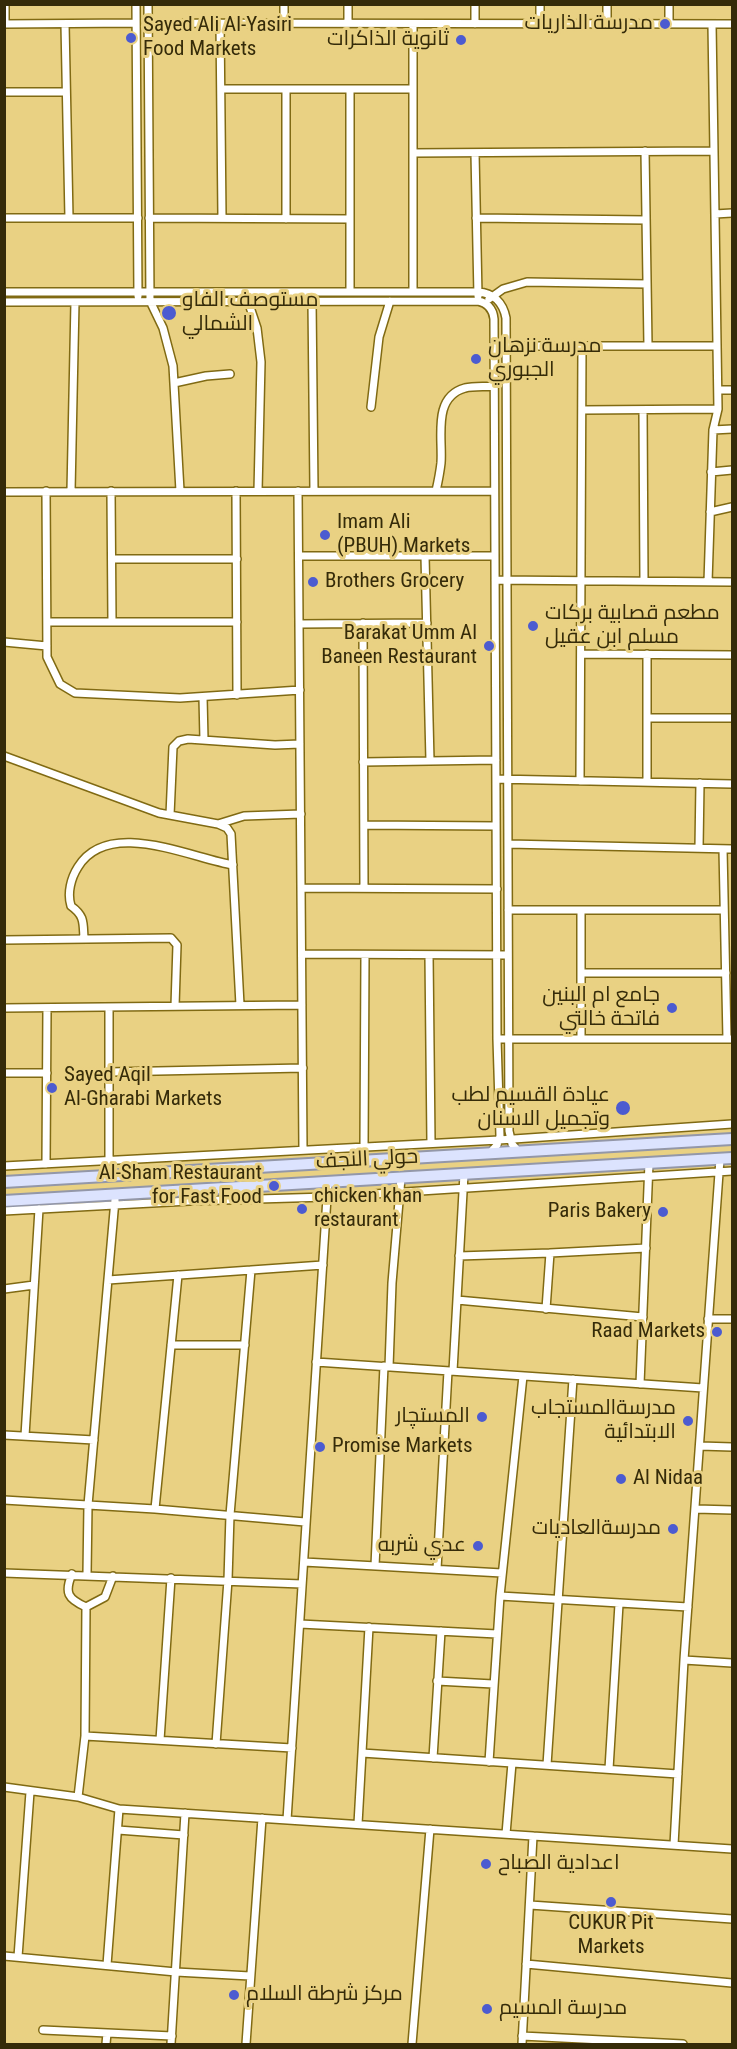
<!DOCTYPE html>
<meta charset="utf-8">
<style>
body{margin:0}
#map{position:relative;width:737px;height:2049px;overflow:hidden;background:#e9d183;font-family:"Roboto Condensed",sans-serif}
canvas{display:block}
.frame{position:absolute;inset:0;border:6px solid #352b09;pointer-events:none}
</style>
<div id="map">
<canvas width="737" height="2049"></canvas>
<div class="frame"></div>
</div>
<script>
const ctx = document.querySelector('canvas').getContext('2d');
ctx.lineJoin = 'round';
function trace(path, color, width, dash) { ctx.strokeStyle = color; ctx.lineWidth = width; ctx.lineCap = dash ? 'butt' : 'round'; ctx.setLineDash(dash || []); ctx.stroke(path); }
function label(font, color, halo, rows, align = 'center') {
  ctx.font = font + ' "Roboto Condensed",Cairo,sans-serif'; ctx.lineWidth = 6; ctx.setLineDash([]); ctx.textBaseline = 'middle'; ctx.strokeStyle = halo; ctx.fillStyle = color; for (const [text, x, y, turn = 0] of rows) {
    ctx.save(); ctx.translate(x, y); ctx.rotate((+turn || 0) * Math.PI / 180); ctx.textAlign = isNaN(turn) ? turn : align; if (halo) ctx.strokeText(text, 0, 0); ctx.fillText(text, 0, 0); ctx.restore();
  }
}
const street = new Path2D(`
 M5,4V24
 M136,4L138,296
 M148,4L150,301L163,328L173,366L180,491
 M348,4V24
 M475,4V24
 M540,4V24
 M607,4V24
 M148,23L732,24
 M220,23L222,218
 M284,23V4
 M4,24L136,23
 M65,24L69,218
 M413,24V292
 M669,24V4
 M221,89H413
 M286,89V219
 M4,92H66
 M645,151L648,346
 M413,153L714,151
 M475,153L478,296
 M715,214L732,213
 M4,218H138
 M149,218L350,219
 M476,218L646,220
 M4,292H478C493,293 503,302 506,318L509,1131L512,1144L518,1151
 M350,292V89
 M489,299L503,289L527,282L647,284
 M248,301L257,328L261,362L258,491
 M312,301L314,491
 M4,302L478,301C488,303 493,309 494,319L497,1039L500,1136L497,1145L490,1153
 M504,346H717
 M174,383L206,376L230,374
 M718,390H732
 M371,407L379,337L390,301
 M582,410L718,409
 M643,410L644,581
 M713,430L732,429
 M711,472L732,470
 M46,491L47,657L60,684L75,693L180,698L300,690
 M71,491L75,302
 M111,491L112,622
 M236,491L237,695
 M298,491L303,1150
 M436,491C438,482 440,472 441,463C443,438 432,397 465,388C474,386 485,387 494,386
 M4,492L494,491
 M710,512L732,507
 M299,556H494
 M425,556L430,761
 M112,559H237
 M495,580L732,582
 M708,582L713,430L718,409L712,24
 M47,622H237
 M363,623L364,888
 M299,624L427,623
 M4,642L47,646
 M581,654L732,655
 M203,697L204,740
 M647,718H732
 M4,756L159,813L218,824L227,828L231,834L240,1005
 M363,762L496,760
 M496,779L732,784
 M580,781L582,346
 M647,782V654
 M170,815L173,747L179,741L188,739L275,745L300,744
 M218,824L244,816L301,814
 M364,825L496,826
 M508,844L732,849
 M699,848L700,783
 M723,849L727,1039
 M301,888L497,889
 M508,910H724
 M581,910V1038
 M84,939C83,923 85,916 71,906C67,893 71,878 78,867C108,818 188,857 233,865
 M4,940L171,938L177,945L175,1006
 M302,954L508,955
 M429,955L431,1143
 M581,973H726
 M109,1007V1161
 M4,1008L302,1005
 M497,1039H732
 M109,1072L303,1068
 M4,1073H47
 M364,1147L365,955
 M46,1164L47,1008
 M4,1166L499,1140L732,1124
 M4,1211L189,1201L327,1197L732,1171
 M459,1256L550,1253
 M108,1280L323,1265
 M4,1289L34,1285
 M457,1300L643,1317
 M546,1309L550,1253L646,1248
 M708,1319H732
 M171,1345H245
 M316,1362L703,1388
 M389,1367L392,1283L401,1178
 M453,1371L464,1174
 M640,1384L649,1163
 M4,1435L94,1440
 M25,1436L39,1209
 M700,1446L732,1447
 M4,1500L155,1509L305,1522
 M155,1509L178,1275
 M696,1509L732,1510
 M304,1562L502,1573
 M375,1566L384,1366
 M437,1569L448,1371
 M4,1573L302,1584
 M72,1574C64,1593 68,1599 86,1607
 M87,1574L88,1505L115,1200
 M500,1596L688,1607
 M300,1624L497,1634
 M684,1660L732,1663
 M437,1681L493,1684
 M85,1736L292,1748
 M160,1740L171,1578
 M216,1744L228,1580L230,1515L251,1270
 M362,1753L678,1774
 M433,1758L441,1631
 M489,1762L500,1596L523,1376
 M547,1765L573,1379
 M609,1769L619,1604
 M4,1787L78,1797L119,1809L732,1849
 M78,1797L85,1736L86,1607L105,1597L113,1576
 M287,1820L328,1182
 M358,1824L369,1627
 M118,1830L184,1835
 M506,1834L512,1763
 M674,1845L684,1660L720,1159
 M530,1905L732,1919
 M4,1956L176,1972L250,1976
 M18,1957L30,1792
 M526,1964L732,1983
 M107,1965L119,1809
 M43,2030L172,2036
 M522,2036L683,2044
 M106,2044L107,2033
 M171,2044L185,1813
 M246,2044L262,1818
 M412,2044L430,1829
 M522,2044L533,1836`);
const primary = new Path2D(`
 M4,1182L732,1139
 M4,1201L732,1158`);
trace(street, '#806a13', 10);
trace(primary, '#9397a8', 14);
trace(street, '#fff', 7);
trace(primary, '#dce3fe', 10);
for (const [x, y, r, color] of [
 [665,24,6,"#4c5bd0"],
 [131,38,6,"#4c5bd0"],
 [461,40,6,"#4c5bd0"],
 [169,313,8,"#4c5bd0"],
 [476,359,6,"#4c5bd0"],
 [325,535,6,"#4c5bd0"],
 [313,582,6,"#4c5bd0"],
 [533,626,6,"#4c5bd0"],
 [489,646,6,"#4c5bd0"],
 [672,1008,6,"#4c5bd0"],
 [52,1088,6,"#4c5bd0"],
 [623,1108,8,"#4c5bd0"],
 [274,1186,6,"#4c5bd0"],
 [302,1209,6,"#4c5bd0"],
 [663,1212,6,"#4c5bd0"],
 [717,1332,6,"#4c5bd0"],
 [482,1417,6,"#4c5bd0"],
 [688,1421,6,"#4c5bd0"],
 [320,1447,6,"#4c5bd0"],
 [621,1479,6,"#4c5bd0"],
 [673,1529,6,"#4c5bd0"],
 [478,1546,6,"#4c5bd0"],
 [486,1864,6,"#4c5bd0"],
 [611,1902,6,"#4c5bd0"],
 [234,1995,6,"#4c5bd0"],
 [487,2009,6,"#4c5bd0"]
]) { const dot = new Path2D(); dot.arc(x, y, r, 0, 2 * Math.PI); ctx.fillStyle = color; ctx.fill(dot); trace(dot, '#e9d183', 2); }
label('21px', '#352b09', '#e9d183', [
 ["مدرسة الذاريات",653,24,"right"],
 ["Sayed Ali Al-Yasiri",143,26],
 ["Food Markets",143,50],
 ["ثانوية الذاكرات",449,40,"right"],
 ["مستوصف الفاو",182,301],
 ["الشمالي",182,325],
 ["مدرسة نزهان",488,347],
 ["الجبوري",488,371],
 ["Imam Ali",337,523],
 ["(PBUH) Markets",337,547],
 ["Brothers Grocery",325,582],
 ["مطعم قصابية بركات",545,614],
 ["مسلم ابن عقيل",545,638],
 ["Barakat Umm Al",477,634,"right"],
 ["Baneen Restaurant",477,658,"right"],
 ["جامع ام البنين",660,996,"right"],
 ["فاتحة خالتي",660,1020,"right"],
 ["Sayed Aqil",64,1076],
 ["Al-Gharabi Markets",64,1100],
 ["عيادة القسيم لطب",610,1096,"right"],
 ["وتجميل الاسنان",610,1120,"right"],
 ["Al-Sham Restaurant",262,1174,"right"],
 ["for Fast Food",262,1198,"right"],
 ["chicken khan",314,1197],
 ["restaurant",314,1221],
 ["Paris Bakery",651,1212,"right"],
 ["Raad Markets",705,1332,"right"],
 ["مدرسةالمستجاب",676,1409,"right"],
 ["الابتدائية",676,1433,"right"],
 ["المستچار",470,1417,"right"],
 ["Promise Markets",332,1447],
 ["Al Nidaa",633,1479],
 ["مدرسةالعاديات",661,1529,"right"],
 ["عدي شربه",466,1546,"right"],
 ["اعدادية الصباح",498,1864],
 ["CUKUR Pit",611,1924,"center"],
 ["Markets",611,1948,"center"],
 ["مركز شرطة السلام",246,1995],
 ["مدرسة المسيم",499,2009]
], 'left');
label('21px', '#352b09', '#e9d183', [
 ["حولي النجف",367,1160,-3]
]);
</script>
